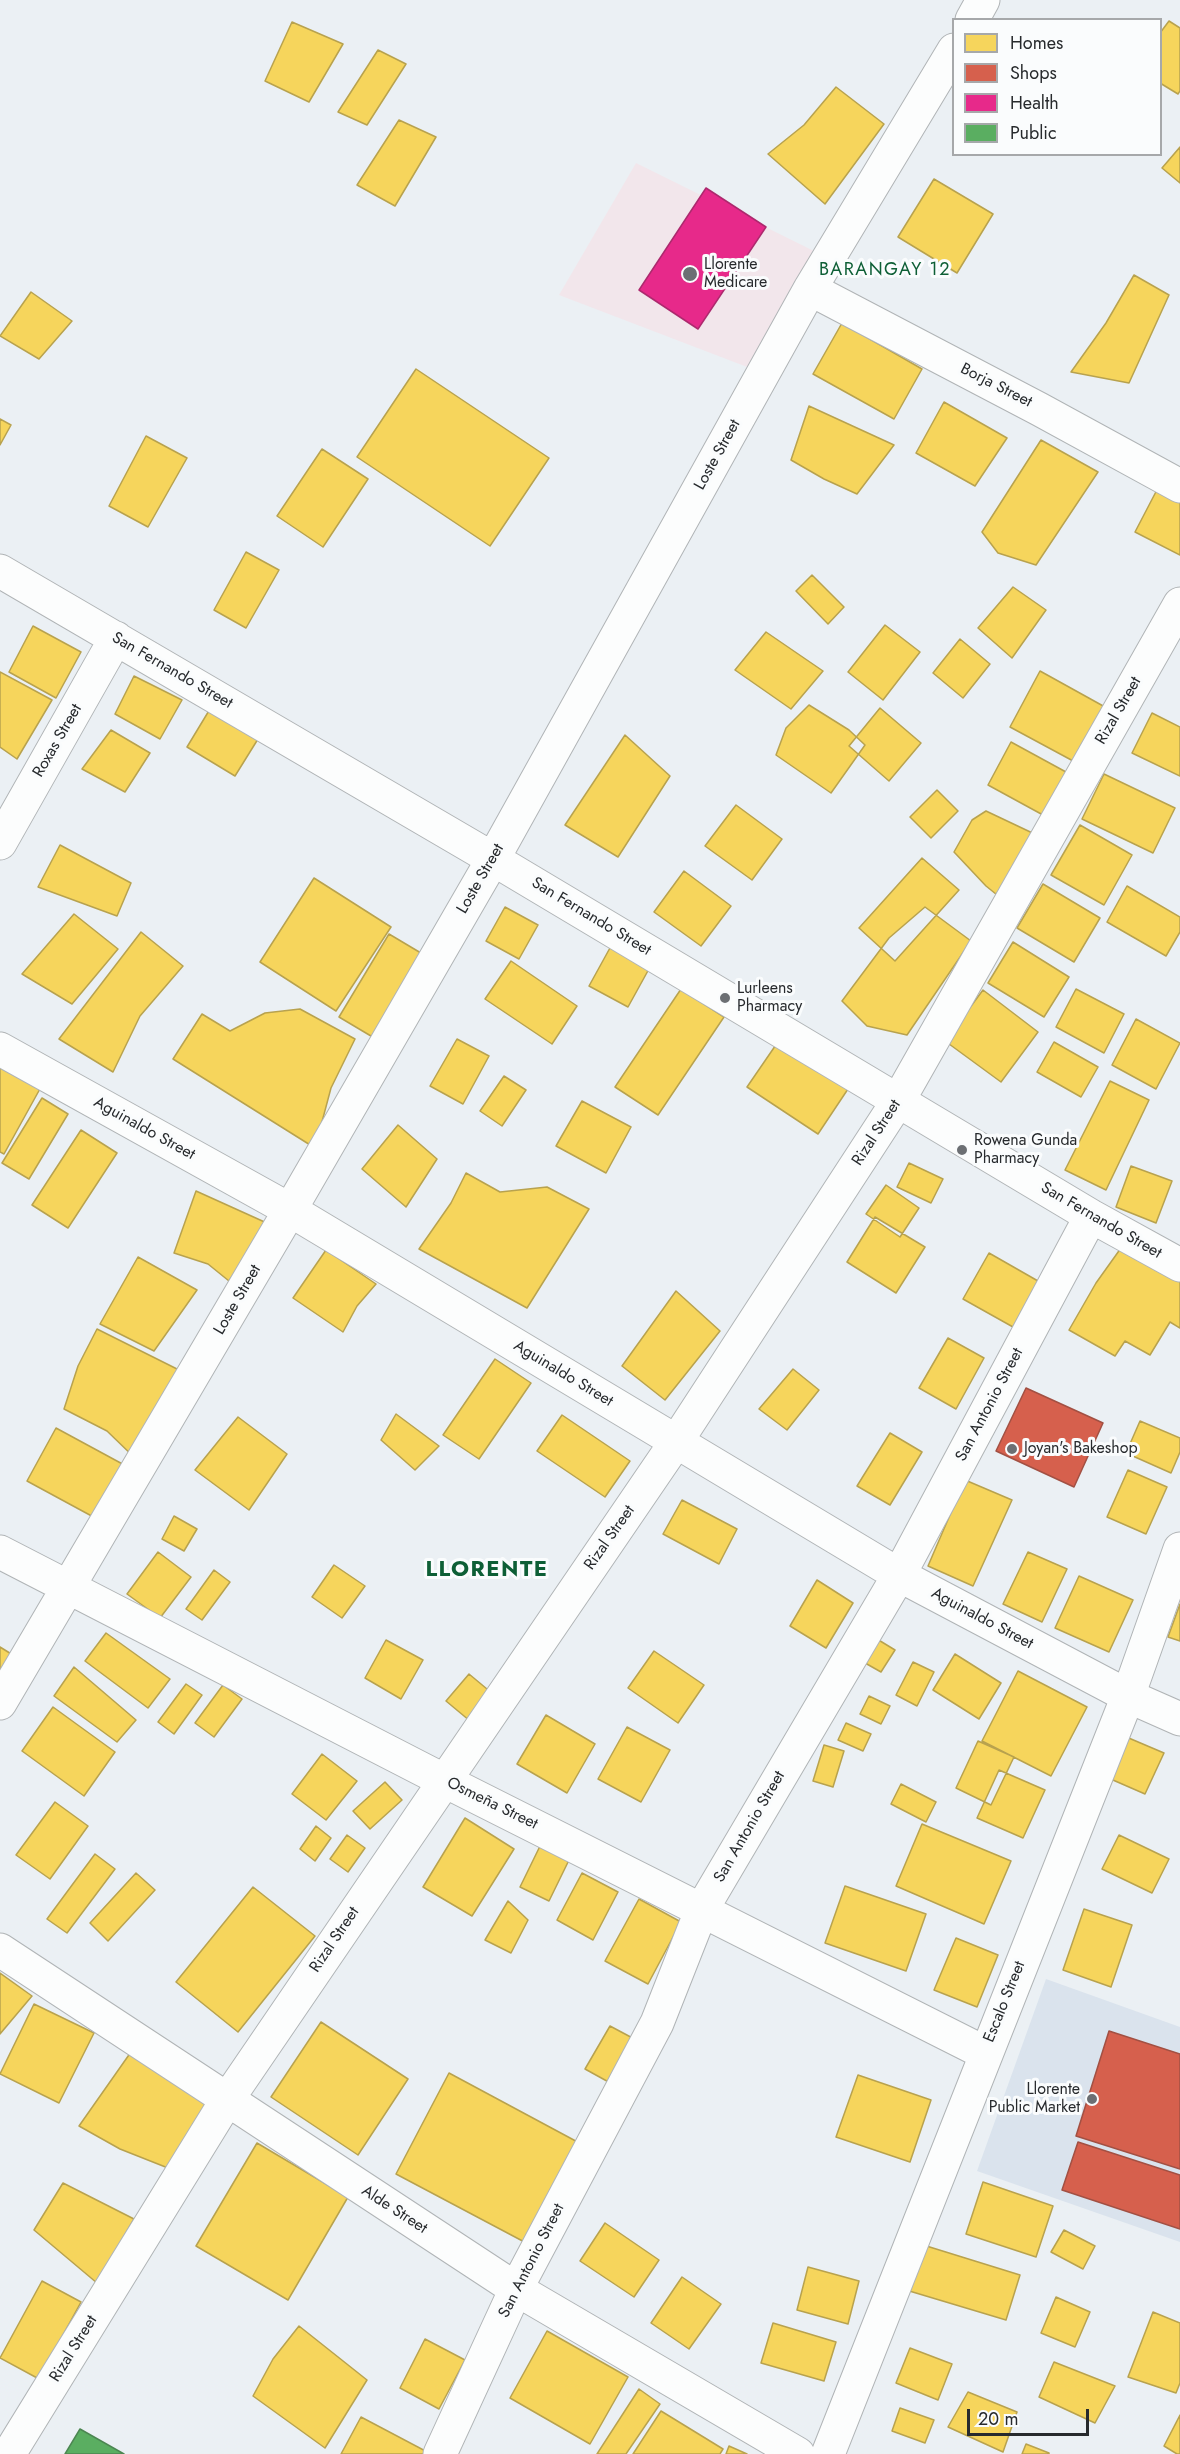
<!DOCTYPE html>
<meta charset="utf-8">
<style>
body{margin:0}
#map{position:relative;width:1180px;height:2454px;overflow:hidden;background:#ebf0f4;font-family:Jost,sans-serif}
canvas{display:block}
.legend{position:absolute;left:952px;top:18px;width:210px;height:138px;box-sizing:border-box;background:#fafcfd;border:2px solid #a6a8aa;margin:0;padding:8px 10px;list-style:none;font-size:18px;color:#272a2d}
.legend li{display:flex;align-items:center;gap:12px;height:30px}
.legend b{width:30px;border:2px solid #a6a8aa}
.scale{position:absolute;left:967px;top:2409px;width:122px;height:27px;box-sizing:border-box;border:3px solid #272a2d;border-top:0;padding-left:8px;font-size:18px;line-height:21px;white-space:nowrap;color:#272a2d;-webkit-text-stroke:4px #fafcfd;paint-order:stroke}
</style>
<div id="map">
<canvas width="1180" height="2454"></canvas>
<ul class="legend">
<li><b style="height:16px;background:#f6d55c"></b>Homes</li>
<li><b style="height:16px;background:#d6604d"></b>Shops</li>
<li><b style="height:16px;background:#e7298a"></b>Health</li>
<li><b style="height:16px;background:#5aae61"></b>Public</li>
</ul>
<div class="scale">20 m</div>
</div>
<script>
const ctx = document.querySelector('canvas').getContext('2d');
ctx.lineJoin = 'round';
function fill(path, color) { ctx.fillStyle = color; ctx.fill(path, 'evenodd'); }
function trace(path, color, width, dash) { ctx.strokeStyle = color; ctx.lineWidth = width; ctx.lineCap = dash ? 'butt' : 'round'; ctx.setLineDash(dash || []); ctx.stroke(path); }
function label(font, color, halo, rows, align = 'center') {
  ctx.font = font + ' Jost,sans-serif'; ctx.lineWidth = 6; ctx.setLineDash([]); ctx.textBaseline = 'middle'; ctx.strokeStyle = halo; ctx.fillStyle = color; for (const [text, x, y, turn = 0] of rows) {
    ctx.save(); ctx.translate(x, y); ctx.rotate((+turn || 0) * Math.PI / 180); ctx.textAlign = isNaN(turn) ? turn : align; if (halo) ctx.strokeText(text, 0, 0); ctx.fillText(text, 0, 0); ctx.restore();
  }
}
fill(new Path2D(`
 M1046,1979L1180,2027V2242L977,2171Z`), '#dae3ed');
fill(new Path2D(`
 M636,163L820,254L755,370L559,295Z`), '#f2e6eb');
const homes = new Path2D(`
 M1169,21L1180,28V91L1178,94L1160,83V33Z
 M292,22L343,44L309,102L265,81Z
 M378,50L406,64L367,125L338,112Z
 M836,87L884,124L825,204L768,154L804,125Z
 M399,120L436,137L395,206L357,185Z
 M1180,147V183L1162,168Z
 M934,179L993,214L957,273L898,237Z
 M1134,275L1169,295L1129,383L1071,372L1106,323Z
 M31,292L72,321L39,359L0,336Z
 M842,323L922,369L894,419L813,374Z
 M416,369L549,458L490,546L357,457Z
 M944,402L1007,438L975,486L916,453Z
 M809,406L894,445L857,494L824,479L791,460Z
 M0,419L11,425L0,445Z
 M146,436L187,458L148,527L109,506Z
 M1041,440L1098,472L1036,565L998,553L982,532Z
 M322,449L368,479L323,547L277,516Z
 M1160,484L1180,494V555L1135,532Z
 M246,552L279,570L246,628L214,610Z
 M812,575L844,607L828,624L796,591Z
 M1013,587L1046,610L1012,658L978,628Z
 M885,625L920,652L883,700L848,672Z
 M33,626L81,652L56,698L9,672Z
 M766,632L823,671L791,709L735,670Z
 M960,639L990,664L963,698L933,673Z
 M1040,671L1105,707L1075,762L1010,727Z
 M0,672L52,700L17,759L0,747Z
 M134,676L182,700L160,739L115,714Z
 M809,705L849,730L865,745L831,793L776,755L786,728Z
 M880,708L921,743L889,781L849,746Z
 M210,709L258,739L235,776L187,747Z
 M1152,713L1180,727V776L1132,753Z
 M111,730L150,753L125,792L82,769Z
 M625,735L670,776L618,857L565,825Z
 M1011,742L1066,772L1043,815L988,785Z
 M1104,774L1175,808L1153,853L1082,819Z
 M937,790L958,811L931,838L910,817Z
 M736,805L782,839L752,880L705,846Z
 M986,811L1043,838L1007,903L986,886L954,852L972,820Z
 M1080,825L1132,855L1104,905L1051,875Z
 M60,845L131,883L117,916L38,887Z
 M922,858L959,890L895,961L859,928Z
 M684,871L731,906L701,946L654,912Z
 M314,878L391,927L336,1011L260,962Z
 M1043,884L1100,918L1074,962L1017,928Z
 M1127,886L1180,917V932L1166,956L1107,922Z
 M505,907L538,925L519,959L486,941Z
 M925,907L971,941L907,1035L867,1026L842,1001L889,938Z
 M74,914L118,949L72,1004L22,974Z
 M141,932L183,966L140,1016L113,1072L59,1039Z
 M389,934L431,959L381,1042L339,1017Z
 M616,937L655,958L628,1007L589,986Z
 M1013,942L1069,977L1044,1017L988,983Z
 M511,961L577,1006L552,1044L485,999Z
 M681,989L724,1017L658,1115L615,1087Z
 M1076,989L1124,1014L1104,1053L1056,1027Z
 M983,990L1038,1032L1001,1082L945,1041Z
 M300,1009L355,1039L331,1088L315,1148L173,1059L202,1014L230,1031L265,1013Z
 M1136,1019L1180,1043L1156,1089L1112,1065Z
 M782,1036L852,1083L818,1134L747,1087Z
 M457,1039L489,1056L463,1104L430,1086Z
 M1054,1042L1098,1067L1081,1097L1037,1072Z
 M0,1064L41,1087L4,1154L0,1152Z
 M504,1076L526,1090L502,1126L480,1111Z
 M1110,1081L1149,1100L1106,1190L1065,1170Z
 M42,1098L68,1114L29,1179L2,1163Z
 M582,1101L631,1127L606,1173L556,1146Z
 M398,1125L437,1159L406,1207L362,1169Z
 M81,1130L117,1153L68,1228L32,1205Z
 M909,1163L943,1179L931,1203L897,1187Z
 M1131,1166L1172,1181L1156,1223L1116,1207Z
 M466,1173L500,1192L547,1187L589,1209L527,1308L419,1249L451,1203Z
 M886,1185L919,1208L900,1237L866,1214Z
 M196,1191L269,1224L229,1281L208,1264L174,1253Z
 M875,1217L925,1247L896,1293L847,1262Z
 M1121,1248L1180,1279V1328L1170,1322L1150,1355L1125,1341L1115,1356L1069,1330L1096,1283Z
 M326,1250L376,1284L357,1306L343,1332L293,1298Z
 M989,1253L1038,1281L1013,1327L963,1299Z
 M138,1257L197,1290L154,1351L100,1324Z
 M676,1291L720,1331L665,1400L622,1366Z
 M97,1329L181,1371L138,1461L107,1431L64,1409L78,1366Z
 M948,1338L984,1358L956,1409L919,1388Z
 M495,1359L531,1383L479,1459L443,1435Z
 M793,1369L819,1390L787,1430L759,1409Z
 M396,1414L439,1446L415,1470L381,1440Z
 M562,1415L630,1461L605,1497L537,1451Z
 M238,1417L287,1454L249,1510L195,1470Z
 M1140,1421L1180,1438V1452L1171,1473L1126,1453Z
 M56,1428L128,1467L99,1520L27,1481Z
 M890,1433L922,1452L890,1505L857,1486Z
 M1128,1470L1167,1487L1146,1534L1107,1517Z
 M965,1480L1012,1500L973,1586L928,1566Z
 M682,1500L737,1529L719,1564L663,1534Z
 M174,1516L197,1529L184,1551L162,1539Z
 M158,1552L191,1577L160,1618L127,1594Z
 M1028,1552L1067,1569L1042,1622L1003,1604Z
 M334,1565L365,1586L342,1618L312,1597Z
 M214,1570L230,1582L202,1620L186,1609Z
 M1079,1576L1133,1600L1109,1652L1055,1628Z
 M817,1580L853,1603L826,1648L790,1626Z
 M1180,1604V1641L1168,1637Z
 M106,1633L170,1679L148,1708L85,1661Z
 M872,1636L895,1650L881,1672L858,1659Z
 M386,1640L423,1660L401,1699L365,1678Z
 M0,1647L21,1660L0,1694Z
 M654,1651L704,1685L678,1723L628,1688Z
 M955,1654L1001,1683L979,1719L933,1690Z
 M913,1662L934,1672L917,1706L896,1695Z
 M74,1667L136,1720L117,1742L54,1696Z
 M1018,1671L1087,1707L1051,1776L982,1741Z
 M469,1674L511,1709L488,1736L446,1701Z
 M186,1684L202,1695L174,1734L158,1722Z
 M223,1685L242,1699L214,1737L195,1723Z
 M869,1696L890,1706L881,1724L860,1714Z
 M53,1707L115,1752L84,1796L22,1751Z
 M546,1715L595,1744L567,1793L517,1764Z
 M846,1723L871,1734L863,1751L838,1740Z
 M627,1727L670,1750L641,1802L598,1779Z
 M1124,1736L1164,1753L1145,1794L1106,1777Z
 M978,1741L1014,1757L991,1805L956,1788Z
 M824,1745L844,1751L833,1787L813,1781Z
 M322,1754L357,1781L326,1820L292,1794Z
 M999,1770L1045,1790L1023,1838L977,1818Z
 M385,1782L402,1800L370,1829L353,1811Z
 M901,1784L936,1802L926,1822L891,1804Z
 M55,1802L88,1826L50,1879L16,1855Z
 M465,1818L514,1849L472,1916L423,1887Z
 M922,1824L1011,1861L984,1924L896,1886Z
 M316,1826L331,1838L315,1861L300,1849Z
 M347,1835L365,1848L348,1872L330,1859Z
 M1119,1835L1169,1859L1152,1893L1102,1869Z
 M542,1842L571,1856L549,1901L520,1887Z
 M95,1854L115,1869L67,1933L47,1919Z
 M136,1873L155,1890L108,1941L90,1923Z
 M582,1873L618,1892L593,1940L557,1920Z
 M845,1886L926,1914L906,1971L825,1943Z
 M253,1887L315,1936L238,2032L176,1982Z
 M639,1899L681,1922L648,1984L605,1961Z
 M508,1901L528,1920L511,1953L485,1940Z
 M1084,1909L1132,1925L1111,1987L1063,1970Z
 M956,1938L998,1955L977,2007L934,1990Z
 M0,1973L32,1996L0,2034Z
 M34,2004L94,2033L59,2103L0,2074Z
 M321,2022L408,2079L358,2155L271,2097Z
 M610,2026L640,2042L614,2085L585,2069Z
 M138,2042L217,2095L168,2168L120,2149L79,2126Z
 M449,2073L585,2146L532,2246L396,2174Z
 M858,2075L931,2100L910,2162L836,2137Z
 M257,2143L348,2197L288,2300L196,2246Z
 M983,2182L1053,2206L1036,2257L966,2234Z
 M63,2183L134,2219L97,2283L34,2230Z
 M605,2223L659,2260L634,2297L580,2261Z
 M1064,2230L1095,2246L1083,2269L1051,2252Z
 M920,2244L1020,2275L1006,2320L906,2290Z
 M808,2267L859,2281L848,2324L797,2310Z
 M682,2277L721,2304L689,2349L651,2323Z
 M42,2281L81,2302L39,2379L0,2358Z
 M1056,2297L1090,2312L1075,2347L1041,2333Z
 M1153,2312L1180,2323V2383L1176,2393L1128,2377Z
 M773,2323L836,2342L824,2381L761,2363Z
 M299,2326L367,2380L325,2448L253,2396L273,2359Z
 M547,2331L628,2377L590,2444L510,2398Z
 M425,2339L465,2360L439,2409L400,2388Z
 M910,2348L952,2364L938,2400L896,2383Z
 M1054,2362L1115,2386L1095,2423L1039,2397Z
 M639,2389L660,2404L626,2454H597Z
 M968,2392L1017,2412L1003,2452L948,2427Z
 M900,2408L934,2420L925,2443L892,2431Z
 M661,2411L723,2449L720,2454H633Z
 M1180,2415V2454H1177L1164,2446Z
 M361,2417L431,2454H341Z
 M1026,2444L1049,2453V2454H1022Z
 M729,2446L747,2454H726Z`);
fill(homes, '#f6d55c');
trace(homes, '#b8a24e', 1.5);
const shops = new Path2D(`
 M1026,1388L1103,1423L1074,1487L996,1451Z
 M1109,2031L1180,2054V2169L1076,2136Z
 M1078,2142L1180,2175V2229L1062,2190Z`);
fill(shops, '#d6604d');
trace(shops, '#a25043', 1.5);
const health = new Path2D(`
 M706,188L766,227L698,329L639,290Z`);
fill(health, '#e7298a');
trace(health, '#ad296e', 1.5);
const public = new Path2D(`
 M80,2429L124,2454H65Z`);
fill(public, '#5aae61');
trace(public, '#4b8651', 1.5);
const street = new Path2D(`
 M972,20L983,0
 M810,289L1039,409L1180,486
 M0,571L493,859L1091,1216L1180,1265
 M0,843L116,638
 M0,1049L290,1210L899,1575L1128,1696L1180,1719
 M0,1552L443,1780L985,2053
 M0,1703L290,1210L493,859L810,289L954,50
 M0,1950L516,2289L798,2454
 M9,2454L227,2100L676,1442L898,1101L1180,604
 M440,2454L516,2289L657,2023L702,1909L899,1575L1091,1216`);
const secondary = new Path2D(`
 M828,2454L1128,1696L1180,1549`);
trace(street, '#b0b4b6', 35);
trace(secondary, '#b0b4b6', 35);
trace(street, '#fcfdfd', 33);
trace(secondary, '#fcfdfd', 33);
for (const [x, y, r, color] of [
 [690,274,8,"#6c6f73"],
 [725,998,6,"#6c6f73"],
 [962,1150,6,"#6c6f73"],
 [1012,1449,6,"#6c6f73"],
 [1092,2099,6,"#6c6f73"]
]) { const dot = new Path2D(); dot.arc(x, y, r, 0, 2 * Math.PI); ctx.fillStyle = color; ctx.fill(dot); trace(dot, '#fafcfd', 2); }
label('16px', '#272a2d', '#fafcfd', [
 ["Llorente",704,265],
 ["Medicare",704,283],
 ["Lurleens",737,989],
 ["Pharmacy",737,1007],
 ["Rowena Gunda",974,1141],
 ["Pharmacy",974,1159],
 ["Joyan's Bakeshop",1024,1449],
 ["Llorente",1080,2090,"right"],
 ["Public Market",1080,2108,"right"]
], 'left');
label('16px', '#272a2d', '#fafcfd', [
 ["Borja Street",996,386,27],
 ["Loste Street",718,455,-61],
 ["San Fernando Street",172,671,30],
 ["Rizal Street",1119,711,-60],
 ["Roxas Street",58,741,-60],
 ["Loste Street",481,879,-60],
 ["San Fernando Street",591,917,31],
 ["Aguinaldo Street",144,1129,29],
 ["Rizal Street",877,1133,-57],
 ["San Fernando Street",1101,1221,30],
 ["Loste Street",238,1300,-60],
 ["Aguinaldo Street",563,1374,31],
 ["San Antonio Street",990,1405,-62],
 ["Rizal Street",610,1538,-55],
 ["Aguinaldo Street",982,1619,28],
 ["Osmeña Street",492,1804,26],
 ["San Antonio Street",750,1827,-60],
 ["Rizal Street",335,1940,-56],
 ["Escalo Street",1005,2002,-68],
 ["Alde Street",394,2210,33],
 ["San Antonio Street",532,2261,-63],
 ["Rizal Street",74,2349,-58]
]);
ctx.letterSpacing = '1.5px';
label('18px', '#0e5f36', '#fafcfd', [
 ["BARANGAY 12",885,271]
]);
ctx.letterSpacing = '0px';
ctx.letterSpacing = '1.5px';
label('bold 22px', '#0e5f36', '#fafcfd', [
 ["LLORENTE",487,1571]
]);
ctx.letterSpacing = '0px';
</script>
